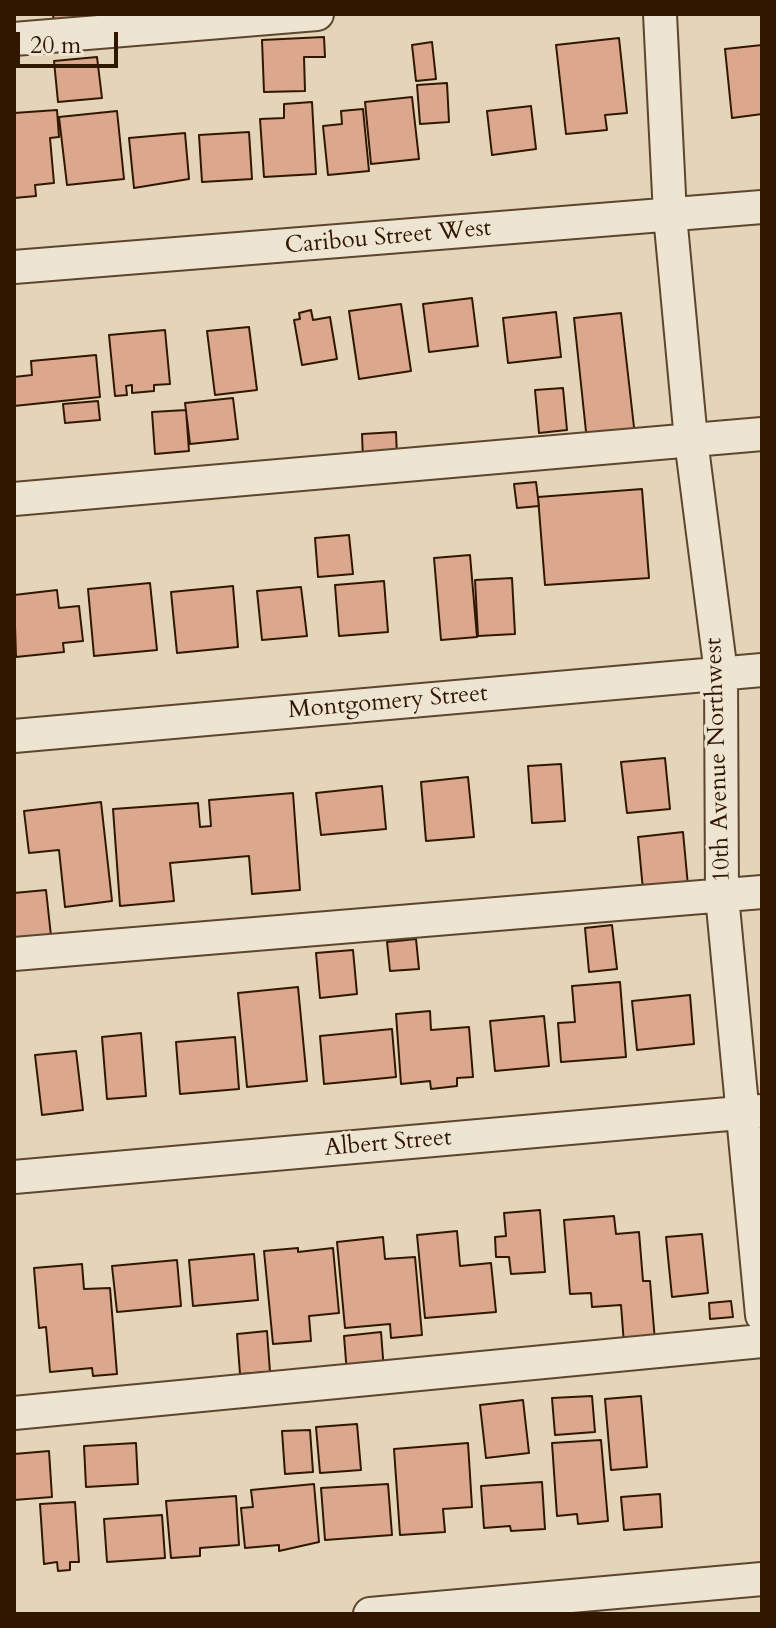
<!DOCTYPE html>
<style>
body{margin:0}
#map{position:relative;width:776px;height:1628px;overflow:hidden;background:#e4d5b8;font-family:Cardo,serif}
canvas{display:block}
.frame{position:absolute;inset:0;border:16px solid #321700;pointer-events:none}
.scale{position:absolute;left:16px;top:32px;width:102px;height:36px;box-sizing:border-box;border:4px solid #321700;border-top:0;padding-left:10px;font-size:24px;line-height:28px;white-space:nowrap;color:#321700;-webkit-text-stroke:6px #ede4d1;paint-order:stroke}
</style>
<div id="map">
<canvas width="776" height="1628"></canvas>
<div class="frame"></div>
<div class="scale">20 m</div>
</div>
<script>
const ctx = document.querySelector('canvas').getContext('2d');
ctx.lineJoin = 'round';
function fill(path, color) { ctx.fillStyle = color; ctx.fill(path, 'evenodd'); }
function trace(path, color, width, dash) { ctx.strokeStyle = color; ctx.lineWidth = width; ctx.lineCap = dash ? 'butt' : 'round'; ctx.setLineDash(dash || []); ctx.stroke(path); }
function label(font, color, halo, rows, align = 'center') {
  ctx.font = font + ' Cardo,serif'; ctx.lineWidth = 6; ctx.setLineDash([]); ctx.textBaseline = 'middle'; ctx.strokeStyle = halo; ctx.fillStyle = color; for (const [text, x, y, turn = 0] of rows) {
    ctx.save(); ctx.translate(x, y); ctx.rotate((+turn || 0) * Math.PI / 180); ctx.textAlign = isNaN(turn) ? turn : align; if (halo) ctx.strokeText(text, 0, 0); ctx.fillText(text, 0, 0); ctx.restore();
  }
}
const building = new Path2D(`
 M53,14H135L54,23Z
 M324,37L325,57H304L305,91L264,92L262,40Z
 M619,38L627,113L605,115L607,130L566,134L556,45Z
 M432,42L436,79L416,81L412,45Z
 M762,45V114L732,118L725,49Z
 M97,57L102,98L58,102L54,61Z
 M447,83L449,122L420,124L417,85Z
 M412,97L419,159L371,164L365,102Z
 M312,102L316,174L264,177L260,119L284,118V104Z
 M531,106L536,149L492,155L487,111Z
 M363,109L369,171L328,175L323,126L342,124L341,111Z
 M57,110L59,137L50,138L54,183L35,185L36,196L14,198V113Z
 M117,111L124,179L67,185L59,117Z
 M249,132L252,179L202,182L199,135Z
 M185,133L189,179L134,188L129,138Z
 M472,298L478,346L429,352L423,304Z
 M401,304L411,371L359,379L349,311Z
 M311,310L313,320L330,317L337,359L302,365L294,320L300,319L299,313Z
 M556,312L561,357L508,363L503,318Z
 M621,313L635,436L587,441L574,318Z
 M249,327L257,390L215,395L207,331Z
 M165,330L170,384L154,385V391L132,393V385L126,386L127,395L115,396L109,335Z
 M96,355L100,397L14,406V377L32,375L31,361Z
 M563,388L567,430L539,433L535,390Z
 M233,398L238,439L190,444L185,403Z
 M98,401L100,420L65,423L63,404Z
 M186,410L189,451L155,454L152,412Z
 M396,432L397,457L363,459L362,434Z
 M536,482L539,506L517,508L514,484Z
 M642,489L649,578L545,585L538,497Z
 M349,535L353,574L318,577L315,538Z
 M470,555L477,637L441,640L434,558Z
 M512,578L515,634L478,636L475,580Z
 M384,581L388,632L339,636L335,585Z
 M150,583L157,650L94,656L88,589Z
 M233,586L238,647L177,653L171,592Z
 M301,587L307,636L262,640L257,591Z
 M57,590L59,608L79,606L83,641L63,643L64,652L16,657L14,595Z
 M665,758L670,809L627,813L621,762Z
 M561,764L565,821L532,823L528,766Z
 M468,777L474,837L426,841L421,782Z
 M382,786L386,829L321,835L316,793Z
 M293,793L300,890L252,894L249,856L170,863L174,901L120,906L113,809L198,803L200,827L211,826L209,800Z
 M101,802L112,901L65,907L59,850L29,853L24,811Z
 M683,832L688,886L643,890L638,837Z
 M46,890L51,936L14,941V893Z
 M612,925L617,969L589,972L585,928Z
 M416,939L419,969L390,971L387,942Z
 M353,950L357,994L320,998L316,953Z
 M620,982L626,1057L561,1062L558,1023L575,1022L572,986Z
 M298,987L307,1081L247,1087L238,993Z
 M690,995L694,1044L637,1050L632,1001Z
 M430,1011L431,1030L469,1027L473,1077L457,1078V1086L431,1089L430,1081L401,1084L396,1014Z
 M544,1016L549,1066L495,1071L490,1021Z
 M392,1029L396,1077L324,1084L320,1036Z
 M141,1033L146,1096L107,1099L102,1037Z
 M235,1037L239,1089L180,1094L176,1042Z
 M76,1051L83,1110L42,1115L35,1055Z
 M540,1210L545,1272L511,1274L509,1257H496L495,1237L506,1236L504,1213Z
 M614,1216L616,1234L639,1232L643,1281H650L655,1341L624,1344L621,1305L592,1307L591,1293L570,1294L564,1220Z
 M457,1231L460,1266L491,1263L496,1312L425,1318L417,1235Z
 M702,1234L708,1293L672,1297L666,1237Z
 M383,1237L385,1259L415,1257L422,1335L391,1338L390,1324L345,1328L337,1242Z
 M298,1248V1252L333,1248L339,1313L309,1316L311,1341L273,1344L264,1251Z
 M254,1254L258,1300L193,1306L189,1260Z
 M177,1260L181,1306L117,1312L112,1266Z
 M82,1264L84,1289L110,1288L117,1374L93,1376L92,1368L50,1372L46,1327L39,1328L34,1268Z
 M731,1301L733,1317L710,1319L709,1303Z
 M267,1331L270,1372L240,1374L237,1334Z
 M381,1332L384,1371L347,1374L344,1336Z
 M592,1396L595,1432L555,1435L552,1398Z
 M641,1396L647,1467L611,1470L605,1399Z
 M523,1400L529,1453L486,1458L480,1405Z
 M357,1424L361,1470L320,1473L316,1427Z
 M310,1430L313,1472L285,1474L282,1431Z
 M601,1440L608,1521L578,1524L577,1514L557,1516L552,1443Z
 M136,1443L138,1484L86,1487L84,1446Z
 M468,1443L472,1507L443,1509L445,1532L400,1535L394,1449Z
 M49,1451L52,1497L14,1500V1454Z
 M542,1482L545,1529L511,1531L510,1526L484,1528L481,1486Z
 M314,1484L319,1542L279,1551V1545L245,1548L241,1508L253,1507L251,1490Z
 M388,1484L392,1535L325,1540L321,1488Z
 M660,1494L662,1527L624,1530L621,1497Z
 M236,1496L239,1545L200,1548V1556L171,1558L166,1501Z
 M75,1502L79,1562H70V1570L58,1571L57,1562L44,1564L40,1504Z
 M162,1515L165,1558L107,1562L104,1519Z`);
fill(building, '#dba88e');
trace(building, '#321700', 2);
const minor = new Path2D(`
 M660,14L670,215L691,440L721,673L722,896L762,1315
 M14,39L317,14
 M14,267L762,207
 M14,499L762,434
 M14,736L762,670
 M14,954L762,892
 M14,1177L762,1111
 M14,1413L762,1341
 M370,1614L762,1579`);
trace(minor, '#5e462e', 36);
trace(minor, '#ede4d1', 32);
label('24px', '#321700', '#ede4d1', [
 ["Caribou Street West",388,238,-5],
 ["Montgomery Street",388,703,-5],
 ["10th Avenue Northwest",719,760,-92],
 ["Albert Street",388,1144,-5]
]);
</script>
